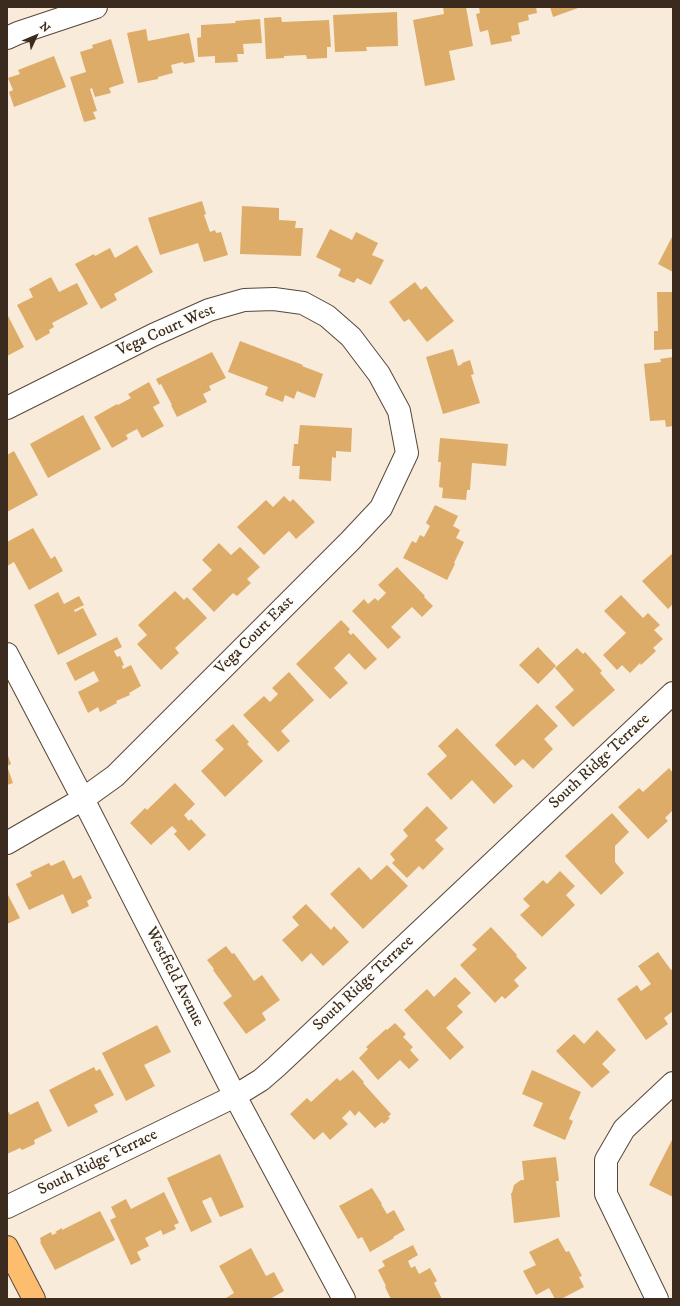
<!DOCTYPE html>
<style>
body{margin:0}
#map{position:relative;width:680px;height:1306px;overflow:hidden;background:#f8ebd9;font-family:"IM FELL DW Pica",serif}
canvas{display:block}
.frame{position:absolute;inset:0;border:8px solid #3b2a1e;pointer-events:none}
.north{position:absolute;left:16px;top:16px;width:40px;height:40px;-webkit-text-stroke:3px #fdfcf7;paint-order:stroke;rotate:46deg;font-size:11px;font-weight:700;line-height:16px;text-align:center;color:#3b2a1e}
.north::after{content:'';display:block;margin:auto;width:14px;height:18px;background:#3b2a1e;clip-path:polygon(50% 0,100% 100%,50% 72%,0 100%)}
</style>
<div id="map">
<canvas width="680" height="1306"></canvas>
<div class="frame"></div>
<div class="north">N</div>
</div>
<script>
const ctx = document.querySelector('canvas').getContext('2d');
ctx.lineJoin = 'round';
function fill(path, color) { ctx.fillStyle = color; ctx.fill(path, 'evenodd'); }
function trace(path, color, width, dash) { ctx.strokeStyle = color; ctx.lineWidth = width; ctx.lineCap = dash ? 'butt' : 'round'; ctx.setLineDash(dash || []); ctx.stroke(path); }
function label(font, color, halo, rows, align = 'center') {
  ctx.font = font + ' "IM FELL DW Pica",serif'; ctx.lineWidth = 4; ctx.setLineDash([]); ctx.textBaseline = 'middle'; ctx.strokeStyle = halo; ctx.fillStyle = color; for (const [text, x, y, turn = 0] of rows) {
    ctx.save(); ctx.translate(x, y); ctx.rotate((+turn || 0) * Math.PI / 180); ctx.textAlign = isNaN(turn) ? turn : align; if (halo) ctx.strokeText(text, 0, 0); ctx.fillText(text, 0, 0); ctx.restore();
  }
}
fill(new Path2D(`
 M443,7H466L473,46L449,51L455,80L425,86L413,20L444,14Z
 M479,7H536L537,13L528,15L529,20L518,23L520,34L511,36L512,41L491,45L488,30L480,32L476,14L480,13Z
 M550,7H581L553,17Z
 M397,12L398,46L366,47L367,51L335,52L333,15Z
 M281,17L282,22L329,20L331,47H327V58L307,59L306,55L284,56V58L266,59L264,18Z
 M260,19L262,43L243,44L244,54H237L238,62L215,63V56L198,57L197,38L201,37V25L236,23L235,21Z
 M146,29L148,41L189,33L195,62L184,64L183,62L171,65L173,73L158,77V79L138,83L127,33Z
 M111,39L124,83L109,88L111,93L95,97L92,88L90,89L97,111L93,112L96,119L84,122L70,77L86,72L80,52L93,48L92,45Z
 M54,56L66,87L14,107L9,92L13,90L8,78L20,74L18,70Z
 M202,201L206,214L204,215L210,232L215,230L216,233L221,232L228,255L204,262L198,243L160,255L148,218Z
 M242,206L279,208V220L296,221L295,228H303L301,256L240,254Z
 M330,229L352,240L356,232L378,243L372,255L384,260L371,285L357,278L354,283L338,276L341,269L316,257Z
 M673,235V272L658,264Z
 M137,245L153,272L114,294L117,300L101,309L75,264L94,254L95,256L110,248L115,258Z
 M51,277L59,292L77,283L88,304L52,323L54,327L49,330L50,333L36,341L17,305L33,297L29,289Z
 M415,282L421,290L426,286L454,321L427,342L409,319L404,322L389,302Z
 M657,292H673V349L654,350V331H658Z
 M7,314L24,347L7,356Z
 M240,341L303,365L302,366L323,374L315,398L297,391L294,399L285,395L283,402L265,395L268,387L228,372Z
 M453,349L458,366L462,364V363L470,360L474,374L471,375L480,403L443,414L426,357Z
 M212,352L226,378L209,386L211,390L203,394L207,402L177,417L171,405H172L161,384L159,385L156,379Z
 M673,357V426L666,427L665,420L650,421L644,364L661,362L660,359Z
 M149,382L160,403L153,407L164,426L142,438L137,429L126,435L128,439L112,448L94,417L117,404L118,405L131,398L128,394Z
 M83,415L101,449L48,478L30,444Z
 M300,425L352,428L351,452L336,451V458L332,457L331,481L299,479L300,466H292L294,444H298Z
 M440,438L508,444L506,466L472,463L470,490H467L466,500L442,498L443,488L439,487L441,462H438Z
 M14,451L38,495L7,512V455Z
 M284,496L290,502L293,499L315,522L296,539L289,531L264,555L237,527L266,500L273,507Z
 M435,505L458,516L453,526L460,530L456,538L464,542L454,563L455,564L447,580L403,558L412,541L416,543L420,535L424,537L430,526L426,523Z
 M33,528L51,559L55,556L63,571L29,590L14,562L7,566V542Z
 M219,543L231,555L240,547L260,567L247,579L251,583L237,596L233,593L214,612L192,589L212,570L202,560Z
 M673,553V604L668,609L642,581Z
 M397,567L425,596L424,597L433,606L422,617L412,607L391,627L401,637L388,649L352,611L364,599L368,604L375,598L378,601L386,593L378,585Z
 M175,591L184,600L187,597L207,618L175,648L179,653L161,670L137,644L147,635L138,625Z
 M58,592L64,604L79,596L84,605L74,610L75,612L83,608L97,635L58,655L34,605Z
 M621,595L643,618L648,613L660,625L654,630L663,639L653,648L656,651L641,665L640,663L630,673L622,665L617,670L603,655L626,633L604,611Z
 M341,620L350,629L348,632L351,635L353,633L377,659L365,670L349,653L334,668L348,683L330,699L296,664Z
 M117,637L122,647L114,651L117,657L120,656L124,665L122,666L123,669L131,665L141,686L129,693L130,695L116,701L117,703L100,712L98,707L88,713L78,692L99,681L94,671L75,681L66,663Z
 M538,647L556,666L538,684L519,665Z
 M577,648L583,654L585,652L602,671L600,673L615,690L573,727L555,707L574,690L555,668Z
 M289,672L314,700L281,731L290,741L278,752L243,715L264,696L270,702L278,694L272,688Z
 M537,704L558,726L544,739L553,749L533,769L523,759L515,766L495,745Z
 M233,724L249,742L247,744L263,761L225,797L201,771L224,749L215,740Z
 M457,728L513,786L494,804L472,780L451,800L427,774L447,756L438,746Z
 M7,753L11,764L7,766L13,783L7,785Z
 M669,768L673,773V810L665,818L668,821L648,839L618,807L639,788L643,792Z
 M175,783L195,804L184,815L189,821L191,819L206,835L189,851L174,834L177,831L172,826L151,845L130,823L145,808L147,810Z
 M427,806L448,828L435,840L444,849L423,870L419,866L407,878L392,863L395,860L390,854L408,836L403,830Z
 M612,813L629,832L615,846V862L624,873L601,895L565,856Z
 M64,860L73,879L81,875L92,898L87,901L89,906L72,914L63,894L29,910L16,884L32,876L30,872L49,863L51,866Z
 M387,865L408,886L363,929L330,894L359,867L371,880Z
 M560,871L575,886L566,895L575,905L542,937L520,915L530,906L523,899L543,880L547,884Z
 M7,893L20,918L7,924Z
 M306,904L331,930L334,926L349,942L323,966L311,953L302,962L282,940L299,925L292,917Z
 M491,927L517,955L516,956L527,968L514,980L519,986L505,999L502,996L495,1003L460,965L477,949L472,945Z
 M226,946L232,954L234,953L254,981L262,975L280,1000L262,1013L266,1020L246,1034L223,1003L232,996L213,970L214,969L207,960Z
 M658,952L671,970L673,969V1011L664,1018L668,1024L646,1040L617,999L637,985L641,991L651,984L638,966Z
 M455,977L471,993L457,1006L463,1012L446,1028L464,1047L450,1060L404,1010L427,989L434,997Z
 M395,1023L406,1034L403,1037L413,1047L410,1050L419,1060L409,1069L400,1060L378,1080L359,1058L368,1049L366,1047L386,1029L387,1030Z
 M157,1025L171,1052L144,1065L155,1086L126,1101L102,1053Z
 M597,1030L616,1050L602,1064L610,1072L592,1088L556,1051L574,1034L584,1044Z
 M94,1067L96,1071L100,1069L114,1095L94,1105L98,1112L68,1127L49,1090Z
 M353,1070L364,1082L363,1083L391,1114L388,1117L390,1118L384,1124L382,1122L375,1128L359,1111L355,1116L350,1110L342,1118L348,1124L330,1140L323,1132L314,1140L290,1114L307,1098L311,1102L337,1078L340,1081Z
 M532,1070L581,1092L569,1119L573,1121L565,1140L533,1126L543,1103L522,1094Z
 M38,1101L52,1131L34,1140L35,1144L22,1150L20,1148L7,1154V1113L9,1112L10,1115Z
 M673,1138V1197L649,1185Z
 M220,1154L244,1207L220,1217L211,1197L202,1201L212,1222L191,1232L167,1178Z
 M556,1157L559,1181H556L560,1217L514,1223L511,1193H512L514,1185L521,1180H524L522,1161Z
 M372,1188L382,1204H381L387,1214L394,1210L405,1230L393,1237L394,1238L370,1252L362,1237L358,1239L339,1206Z
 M164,1192L179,1223L174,1225L176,1229L163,1235L161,1230L145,1238L149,1246L137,1252L141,1260L131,1265L110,1220L116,1217L111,1207L126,1199L131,1209Z
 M100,1211L115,1240L55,1270L40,1242H41L40,1238L51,1232L52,1235L57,1233L55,1232L62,1228V1230Z
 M558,1238L566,1252L569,1251L582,1276L579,1277L584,1287L561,1299H555L549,1288L536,1295L523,1271L536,1265L529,1252Z
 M413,1245L418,1255L408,1261L411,1268L415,1266L419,1274L430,1268L437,1281L434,1283L442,1299H391L385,1287L386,1286L378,1270L385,1266L382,1261Z
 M251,1248L266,1276L274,1272L284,1291L270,1299H227L226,1298L234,1293L219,1266Z`), '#deac69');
const minor = new Path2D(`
 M7,38L18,33L96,7
 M7,408L153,335L209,310L244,300L274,299L303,303L327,316L351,337L379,374L399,411L407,453L381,508L350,541L115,776L83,799L7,843
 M7,654L83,799L235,1096L344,1299
 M7,1207L235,1096L261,1080L276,1067L673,693
 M657,1299L606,1194V1160L624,1129L673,1083`);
const major = new Path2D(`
 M7,1247L34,1299`);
trace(minor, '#57473a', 24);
trace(major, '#57473a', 24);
trace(minor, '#fff', 22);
trace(major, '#fcbd6f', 22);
label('16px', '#3b2a1e', '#fdfcf7', [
 ["Vega Court West",166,331,-24],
 ["Vega Court East",255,636,-45],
 ["South Ridge Terrace",600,762,-43],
 ["Westfield Avenue",174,977,63],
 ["South Ridge Terrace",364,984,-43],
 ["South Ridge Terrace",98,1163,-26]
]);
</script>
